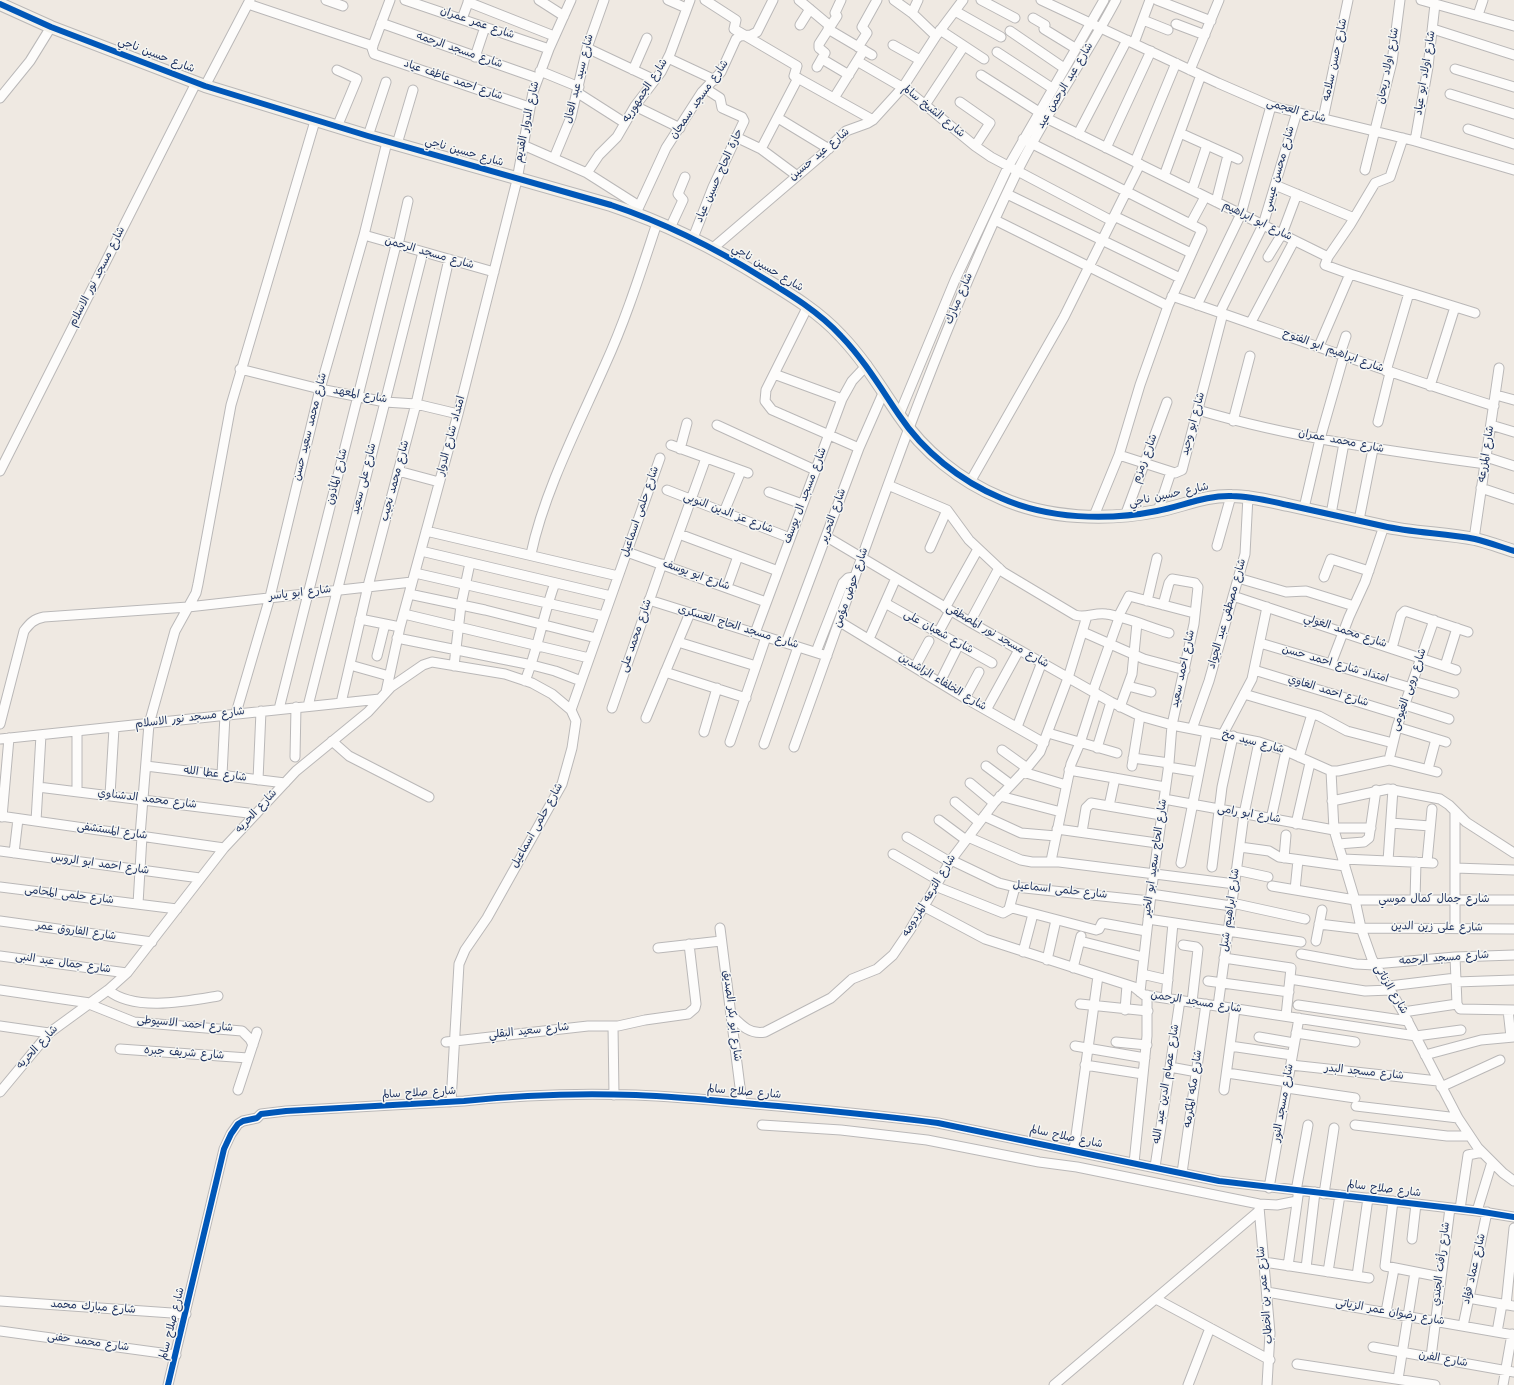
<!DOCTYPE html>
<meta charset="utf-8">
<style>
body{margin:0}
canvas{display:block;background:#efe9e2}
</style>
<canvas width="1514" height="1385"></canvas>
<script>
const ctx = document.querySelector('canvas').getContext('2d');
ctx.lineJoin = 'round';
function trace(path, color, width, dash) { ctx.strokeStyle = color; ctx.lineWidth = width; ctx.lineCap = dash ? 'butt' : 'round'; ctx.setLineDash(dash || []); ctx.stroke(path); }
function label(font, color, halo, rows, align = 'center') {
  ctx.font = font + ' Kalam,"Playpen Sans Arabic",sans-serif'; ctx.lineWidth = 3; ctx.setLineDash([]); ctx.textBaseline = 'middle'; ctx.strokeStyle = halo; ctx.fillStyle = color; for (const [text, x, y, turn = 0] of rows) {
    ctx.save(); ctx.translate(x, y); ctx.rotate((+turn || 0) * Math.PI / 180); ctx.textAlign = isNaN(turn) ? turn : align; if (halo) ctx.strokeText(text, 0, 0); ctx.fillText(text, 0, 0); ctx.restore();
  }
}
const street = new Path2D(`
 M326,0L343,6
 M390,0L372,48L374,54L529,107
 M405,0L549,49
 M539,0L564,16
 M668,0L686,8
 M705,0L736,20L734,29L797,66L794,76L873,120
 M799,0L830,26
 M894,0L912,13L936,36
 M981,0L1015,18
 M1041,0L1218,83L1271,106L1415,141L1514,170
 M1157,0L1211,21
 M1421,0L1514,26
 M468,2L554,36
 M248,4L373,46
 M955,11L1001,37
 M912,13L918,0
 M1478,15L1483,0
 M1033,18L1045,25L1044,29L1075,48
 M462,19L469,0
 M1143,20L1168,30
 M381,23L537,78
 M1176,24L1205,35
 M800,25L810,9
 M828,29L872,55
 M1433,29L1514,55
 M940,30L984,59
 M1010,31L1064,68
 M1134,43L1150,0
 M893,45L920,60
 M858,47L867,33L862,27L877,0
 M587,48L655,80
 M997,52L1052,88
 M475,57L485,27
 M668,58L715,80
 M822,59L849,75
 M857,61L907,90L975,146L991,157L1112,221
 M817,67L825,53L819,48V44L837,16L835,13L841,0
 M1455,69L1514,87
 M337,70L357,79L337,127
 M633,70L647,38
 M1190,70L1219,0
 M540,71L579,87
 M981,75L1039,112
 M205,86L250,0
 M578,93L625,123
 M1450,94L1514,114
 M0,98L30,61L51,27
 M834,98L864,50
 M960,102L990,123L975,146
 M925,105L964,46
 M635,106L680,128
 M1042,116L1328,257
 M778,118L829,149
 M1323,119L1348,0
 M1468,129L1514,144
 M1180,133L1238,159
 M1078,134L1127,40
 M368,136L386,82
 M736,137L761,149L796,175
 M1403,138L1390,177L1375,183L1350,225L1328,257L1325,265L1350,274L1475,313
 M1023,139L1202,230L1168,306L1140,385L1119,455L1094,516
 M1415,141L1428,67L1435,4
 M397,144L413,90
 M523,145L587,173L639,206
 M1106,148L1151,51
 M761,149L798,78
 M554,158L571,117L587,48L604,0
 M1135,162L1176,63
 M1365,170L1392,62L1400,0
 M587,173L599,155L617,137L635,106L661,72L670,54L690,0
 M1164,176L1201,75
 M1275,185L1354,218
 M1192,190L1207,145
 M1007,194L1180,278
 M1216,202L1228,155
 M636,213L666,148L702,92L721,72L736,39L740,36L751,35L757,32L773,0
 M1114,216L1191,253
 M995,220L1168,306
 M1191,223L1205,197
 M670,228L683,200L678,194L685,177
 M364,235L494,272
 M693,238L713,187L744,121L742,117L722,108L720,98L706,89
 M398,245L408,201
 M713,248L824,153L846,131L868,123L873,120L903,87L936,36L963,0
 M1268,257L1282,234L1297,194
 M1172,296C1280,333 1386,372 1494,406
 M1197,305L1241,214L1271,106
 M808,306L766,390L765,401L772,410L859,448
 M1220,312L1263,225L1297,112
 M1251,322L1294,241
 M1319,346L1350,274
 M1340,354L1346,336
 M240,369L320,389L385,402L416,404L458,414
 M1386,371L1409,293
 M774,374L842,399
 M1430,386L1455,307
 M1496,395L1514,400
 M1198,410C1292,438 1389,451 1485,464
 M899,415L955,280L1008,167L1104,0
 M1233,421L1250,356
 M1378,422L1390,373
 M717,425L815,470
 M1491,425L1514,432
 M671,445L748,473
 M680,449L687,423
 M1119,455L1175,473L1182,470L1223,313
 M1486,457L1514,466
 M0,471L196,83
 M398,471L439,482
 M970,482L1064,317L1140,164
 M888,485L947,510L969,540L1003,572L1075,615C1085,619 1095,612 1106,614C1127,617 1148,627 1169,633
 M1481,488L1514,499
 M667,490L790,538
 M769,492L802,504
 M1304,508L1320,439L1344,355
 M1158,511L1171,472
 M724,512L741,471
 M1331,514L1344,443
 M1125,516L1167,402
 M1359,520L1373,449
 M426,531L618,576
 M679,534L778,571
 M827,537L970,622L1111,702L1140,716L1172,725L1259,742L1286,751L1331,771H1338L1389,760L1437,772
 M1474,539L1499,368
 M1217,546L1231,496
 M930,548L947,510
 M421,551L611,596
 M627,552L766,602
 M531,554C544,492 579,424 605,365C626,319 641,271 657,223
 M667,566L706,458
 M415,573L604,616
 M1324,577L1331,559L1369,571
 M1238,578L1286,592L1306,591L1354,606
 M727,587L738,556
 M409,594L485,610L596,638
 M1233,596L1456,670
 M649,600L827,656
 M1147,601L1157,558
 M885,603L992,663
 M945,608L978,549
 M404,614L589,658
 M1118,617L1129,596L1194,613
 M360,619L400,627
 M840,622L965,698L1044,743
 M970,622L999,568
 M1083,632L1144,659L1185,670
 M755,633L842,399L852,381L867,365
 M938,633L950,611
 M397,638L532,665L555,671L581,681
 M869,639L896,578
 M678,642L756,666
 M786,643L859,448L884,391
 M1260,643L1411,688
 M1392,648L1401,615L1405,611L1468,632
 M816,652L843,583L848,578L855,577
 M377,656L385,624
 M1331,664L1349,617L1365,582L1384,526
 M350,665L389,676
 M454,666L461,605L470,563
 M1445,666L1457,628
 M915,667L929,641
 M1254,670L1401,715
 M665,672L746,698
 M525,681C538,649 543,615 555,583
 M1413,681L1454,693
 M940,682L959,644
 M1128,686L1151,692
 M1093,691L1119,618
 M386,692L400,627L458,414L517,180L533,92L549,49L571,0
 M1244,694L1319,716L1347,731L1393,743
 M965,698L979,672
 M341,703L368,586L416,404L449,259
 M1405,705L1449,719
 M308,706L423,252
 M1120,707L1132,674L1137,623
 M612,708L662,564
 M279,709L396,245
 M571,710L660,458
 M986,710L1019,650
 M236,713L270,597L320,389L364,235L387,142
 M646,718L690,613
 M0,724L24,631C30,623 34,619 44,617L188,607L412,582
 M1017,727L1042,662
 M1397,727L1446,742
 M1192,729L1209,681L1245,554L1248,496
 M704,732L717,688
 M1048,733L1117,753
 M1223,734L1252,679L1267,607
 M0,739L380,699
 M332,741L349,756L429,797
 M730,742L766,637
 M764,744L798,647
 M794,747C864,555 927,359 1016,174C1045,114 1085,59 1116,0
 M1097,748L1111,702
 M1002,750L1027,768
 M295,757L296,707
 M1299,757L1312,714
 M1133,758L1169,763
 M1389,760L1397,727L1434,620
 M146,766L285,783
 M986,766L1010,784
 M1132,766L1140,716
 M1168,767L1199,772
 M1428,769L1436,739
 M1069,770L1165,787
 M1331,771L1334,830L1355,900L1361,928L1372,959L1403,1012L1458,1118L1478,1148L1503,1173L1514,1181
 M1023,772L1066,785
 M222,775L225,715
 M258,780L261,711
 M970,783L994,803
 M38,787L256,814
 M77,791V731
 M110,795L114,728
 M1000,796L1061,812
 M1164,799L1334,830
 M1332,801L1388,789L1440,799L1449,805L1466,822L1514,853
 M955,802L979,822
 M1109,806L1115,778
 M1455,811V928
 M0,816L224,848
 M984,816L1021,833L1056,836
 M2,817L9,738
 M1271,819L1286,751
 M939,820L966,840
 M36,821L41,735
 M1391,823L1430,826
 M1296,824L1310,763
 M1334,828H1371
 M1057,829L1157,843
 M1082,832L1086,808L1091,803L1161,815
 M140,836L149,724L175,631L196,593L198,584L231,405L315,121
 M907,837L950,862
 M968,837L1021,860L1032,862H1059L1235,884
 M1338,844L1364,842L1369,838L1376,790
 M1240,847L1269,851L1279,857L1345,866
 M0,851L200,878
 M14,853L18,819
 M893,854L938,880
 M1284,858L1286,835
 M1343,859L1433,863
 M951,860L999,883L1015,887L1150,901
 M1051,861L1071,764L1080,743L1096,693
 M1388,861L1393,789
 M1427,862L1432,809
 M1181,863L1207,732
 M1212,867L1222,787L1233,736
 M1455,868L1514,870
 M1236,870L1268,877
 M935,886L1003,913L1012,908L1096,930L1099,929L1102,923L1146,931
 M1272,886L1355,900H1514
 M0,887L177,909
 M1295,890L1298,860
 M1151,894L1231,906
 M1415,900L1416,862
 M1232,903L1305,919
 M138,904L142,836
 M923,906L985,939L1134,987L1144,995L1416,1036L1461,1030
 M1009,909L1015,887
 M1148,919L1301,942
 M0,921L152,942
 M1319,924L1361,929
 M720,928L742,1103
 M1361,928L1514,929
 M1080,941L1143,957
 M1316,941L1322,910
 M1183,945L1196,947L1198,949L1192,1002
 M658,948L721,941
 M1023,952L1033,914
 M1301,954L1356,964L1375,965
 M0,956L127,973
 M1455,957L1457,1004L1460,1009L1514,1010
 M1224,958L1291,968L1286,1016
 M1047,960L1056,920
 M1374,964L1455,957L1514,955
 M1073,968L1081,936
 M1142,974L1168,980
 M1290,979L1365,991L1391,990
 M1208,981L1289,992
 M1456,982L1514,980
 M1389,986L1456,978
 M0,990L90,1003
 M108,990C134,1012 188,1001 218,996
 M1140,992L1151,894L1169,763L1172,725L1194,624L1198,587L1195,583L1172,579L1169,583L1163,605
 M1166,998L1173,923
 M89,1004L134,1022L242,1031L250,1039L253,1045
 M1080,1004L1148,1011
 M1298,1005L1408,1021
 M1218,1006L1244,814L1259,742
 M1125,1010L1127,985
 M1508,1010L1511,1037
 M1403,1012L1457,1004
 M731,1015C741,1025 750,1035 765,1032L831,998L852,979L877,969L893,955L910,930L951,860L994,803L1027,768L1040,752L1068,678L1087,616
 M0,1026L49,1033
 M613,1026L614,1095
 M1296,1033L1355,1042
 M1259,1037L1294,1043
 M446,1042L588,1026H618L645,1020L688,1014L695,1008L696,1004L689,944
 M1116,1042L1147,1045
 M1075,1046L1145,1058
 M1230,1046L1292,1055
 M120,1049L248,1058
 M1425,1055L1481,1040L1514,1037
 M1085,1065L1143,1074
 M1291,1065L1438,1081
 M1170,1067L1197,1072
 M1227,1073L1288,1082
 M1441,1087L1500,1060
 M1287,1088L1355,1098
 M238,1090L257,1032
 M1224,1090L1235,1009
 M0,1092L49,1033L108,990L127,973L224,848L296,771L368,712L391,687L423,665L432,662L505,674L532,683L552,694L571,710L576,721L572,748L562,784L487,918L465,950L459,964L451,1102
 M1356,1106L1458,1118
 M762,1125L841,1130L927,1140L1039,1162L1077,1167L1259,1204L1277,1205L1297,1201
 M1355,1125L1447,1136H1470
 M1074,1150L1098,976
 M1134,1163L1147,1036V995
 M1155,1167L1180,1000
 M1182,1173L1206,1004
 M1269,1188L1299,1018
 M1296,1191L1308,1125
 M1324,1194L1334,1128
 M1393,1201L1385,1266L1441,1277
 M1259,1207L1270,1333L1267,1385
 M1460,1209L1468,1155L1482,1152
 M1477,1211L1492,1162
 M1412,1239L1416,1204
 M1264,1262L1369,1278
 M1288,1266L1298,1196
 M1306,1268L1315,1192
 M1328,1272L1340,1195
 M1357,1276L1368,1198
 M1267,1292L1514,1335
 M1468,1298L1514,1306
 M1156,1299L1270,1360
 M0,1301L186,1314
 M1506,1305L1514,1228
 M1386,1312L1394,1269
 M1463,1326L1487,1212
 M0,1331L176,1355
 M1497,1332L1502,1304
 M1373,1347L1514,1372
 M1431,1357L1450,1208
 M1297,1364L1435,1385
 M1398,1379L1415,1272
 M168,1385L224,1149L231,1134L238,1124L243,1121L257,1118L261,1114L286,1111L464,1101C520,1095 579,1093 636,1095C684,1097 731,1102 778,1106C832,1111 885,1116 938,1123L1219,1181L1477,1211L1514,1217
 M1054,1385L1259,1211
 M1188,1385L1210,1328
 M1503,1385L1512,1334`);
const secondary = new Path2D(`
 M0,4L51,27L205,86L368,136L611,205C665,223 715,248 763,278C791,295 819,312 841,336C864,360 880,387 899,415C923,451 960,481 1001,498C1048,519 1107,521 1157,511C1183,506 1206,495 1232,496C1251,496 1269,501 1288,505C1320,512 1351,519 1383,526C1413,533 1444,533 1475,539C1488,542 1501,547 1514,551`);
trace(street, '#bab8b8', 11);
trace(secondary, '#bab8b8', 14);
trace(street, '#fdfcfb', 9);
trace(secondary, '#f4f2ec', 12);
trace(new Path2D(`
 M0,4L51,27L205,86L368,136L611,205C665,223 715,248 763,278C791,295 819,312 841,336C864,360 880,387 899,415C923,451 960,481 1001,498C1048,519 1107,521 1157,511C1183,506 1206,495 1232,496C1251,496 1269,501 1288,505C1320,512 1351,519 1383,526C1413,533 1444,533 1475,539C1488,542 1501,547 1514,551
 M168,1385L224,1149L231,1134L238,1124L243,1121L257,1118L261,1114L286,1111L464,1101C520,1095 579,1093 636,1095C684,1097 731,1102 778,1106C832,1111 885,1116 938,1123L1219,1181L1477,1211L1514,1217`), '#0057b8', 6);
label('11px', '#1b2f5e', '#f6f6f2', [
 ["شارع عمر عمران",477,24,19],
 ["شارع مسجد الرحمه",459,51,19],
 ["شارع حسين ناجي",156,56,21],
 ["شارع حسن سلامه",1336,60,-78],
 ["شارع اولاد ريحان",1389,66,-79],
 ["شارع اولاد ابو عياد",1426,73,-81],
 ["شارع سيد عبد العال",580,79,-76],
 ["شارع احمد عاطف عياد",453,81,19],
 ["شارع عبد الرحمن عيد",1066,86,-59],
 ["شارع الجمهوريه",646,91,-57],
 ["شارع مسجد سمحان",700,100,-55],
 ["شارع الشيخ سالم",933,112,39],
 ["شارع العجمى",1296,112,16],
 ["شارع الدوار القديم",528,122,-78],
 ["شارع حسين ناجي",464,153,16],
 ["شارع عيد حسين",820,155,-40],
 ["شارع محسن عيسي",1280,169,-74],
 ["حارة الحاج حسين عياد",720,176,-66],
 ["شارع ابو ابراهيم",1257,222,26],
 ["شارع مسجد الرحمن",429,254,16],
 ["شارع حسين ناجي",767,269,31],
 ["شارع مسجد نور الاسلام",98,277,-63],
 ["شارع مبارك",960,299,-67],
 ["شارع ابراهيم ابو الفتوح",1333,352,20],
 ["شارع المعهد",360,396,10],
 ["شارع ابو وحيد",1194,424,-75],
 ["شارع محمد سعيد حسن",311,427,-76],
 ["امتداد شارع الدوار",452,436,-75],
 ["شارع محمد عمران",1341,442,11],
 ["شارع المزرعه",1487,454,-81],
 ["شارع زمزم",1146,459,-69],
 ["شارع المأذون",338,477,-76],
 ["شارع على سعيد",365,479,-76],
 ["شارع محمد نجيب",396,481,-75],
 ["شارع مسجد ال يوسف",806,496,-69],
 ["شارع حسين ناجي",1169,496,-12],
 ["شارع حلمى اسماعيل",641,512,-71],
 ["شارع عز الدين النوبى",728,514,21],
 ["شارع التحرير",834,516,-70],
 ["شارع ابو يوسف",696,576,20],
 ["شارع حوض مؤمن",852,588,-71],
 ["شارع ابو ياسر",300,594,-7],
 ["شارع مصطفى عبد الجواد",1228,614,-74],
 ["شارع مسجد الحاج العسكرى",738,628,17],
 ["شارع محمد الغولي",1345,632,18],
 ["شارع شعبان على",938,633,29],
 ["شارع محمد على",637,636,-71],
 ["شارع مسجد نور المصطفى",997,637,30],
 ["امتداد شارع احمد حسن",1335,665,16],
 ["شارع احمد سعيد",1184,669,-78],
 ["شارع الخلفاء الراشدين",942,683,31],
 ["شارع روبى الغيومى",1410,690,-71],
 ["شارع احمد الغاوي",1328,692,17],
 ["شارع مسجد نور الاسلام",190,719,-7],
 ["شارع سيد مخ",1253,743,15],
 ["شارع عطا الله",215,775,7],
 ["شارع محمد الدشناوي",147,800,7],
 ["شارع الحريه",257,812,-47],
 ["شارع ابو رامى",1249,815,10],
 ["شارع حلمى اسماعيل",538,826,-61],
 ["شارع المستشفى",112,832,8],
 ["شارع الحاج سعيد ابو الخير",1156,858,-82],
 ["شارع احمد ابو الروس",100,865,8],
 ["شارع حلمى اسماعيل",1060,891,6],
 ["شارع حلمى المحامى",69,896,7],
 ["شارع الترعه المردومه",930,896,-59],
 ["شارع جمال كمال موسي",1434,900],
 ["شارع ابراهيم شبل",1231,910,-82],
 ["شارع على زين الدين",1437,928,1],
 ["شارع الفاروق عمر",76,932,8],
 ["شارع مسجد الرحمه",1444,959,-4],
 ["شارع جمال عبد النبى",63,964,8],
 ["شارع الزناتى",1390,990,59],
 ["شارع مسجد الرحمن",1196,1003,9],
 ["شارع ابو بكر الصديق",731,1016,83],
 ["شارع احمد الاسيوطى",185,1025,5],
 ["شارع سعيد البقلي",529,1032,-6],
 ["شارع الحريه",38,1048,-47],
 ["شارع شريف جبره",184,1054,4],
 ["شارع مسجد البدر",1364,1073,6],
 ["شارع عصام الدين عبد الله",1167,1084,-81],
 ["شارع مكه المكرمه",1194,1089,-82],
 ["شارع صلاح سالم",744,1093,5],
 ["شارع صلاح سالم",419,1094,-3],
 ["شارع مسجد النور",1284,1103,-80],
 ["شارع صلاح سالم",1066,1138,12],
 ["شارع صلاح سالم",1384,1190,7],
 ["شارع رأفت الجندي",1442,1264,-83],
 ["شارع عماد فؤاد",1475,1269,-77],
 ["شارع عمر بن الخطاب",1266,1295,-95],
 ["شارع مبارك محمد",93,1308,4],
 ["شارع رضوان عمر الزياتى",1390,1313,10],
 ["شارع صلاح سالم",173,1324,-76],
 ["شارع محمد حفنى",88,1343,8],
 ["شارع الفرن",1443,1360,10]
]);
</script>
